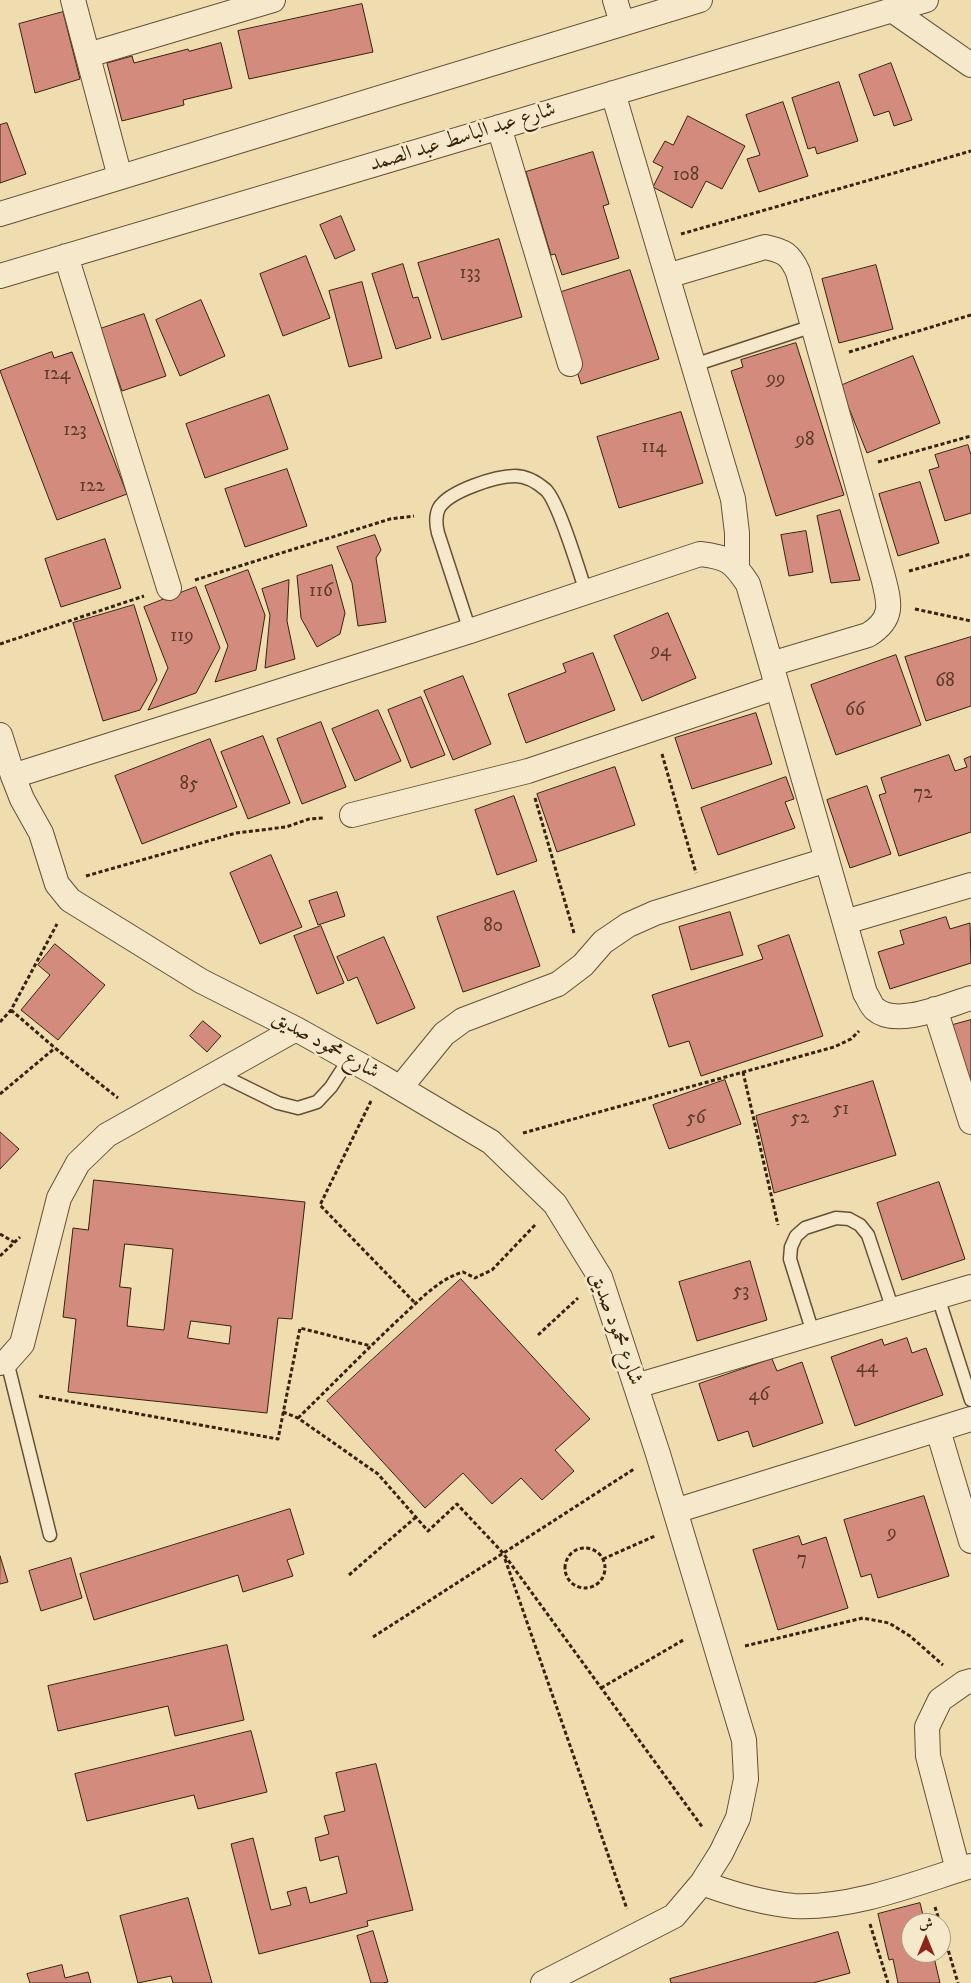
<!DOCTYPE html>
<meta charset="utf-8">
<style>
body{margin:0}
#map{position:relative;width:971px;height:1983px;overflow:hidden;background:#efdcaf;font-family:"IM FELL DW Pica",Amiri,serif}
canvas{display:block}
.north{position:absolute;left:901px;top:1913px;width:50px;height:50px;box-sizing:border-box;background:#f5e8cb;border:1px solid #a9997f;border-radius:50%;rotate:0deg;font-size:14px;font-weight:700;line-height:20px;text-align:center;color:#37220d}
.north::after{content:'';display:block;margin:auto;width:18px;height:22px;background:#8f2418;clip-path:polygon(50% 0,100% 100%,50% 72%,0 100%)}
</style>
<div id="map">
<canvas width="971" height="1983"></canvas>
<div class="north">ش</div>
</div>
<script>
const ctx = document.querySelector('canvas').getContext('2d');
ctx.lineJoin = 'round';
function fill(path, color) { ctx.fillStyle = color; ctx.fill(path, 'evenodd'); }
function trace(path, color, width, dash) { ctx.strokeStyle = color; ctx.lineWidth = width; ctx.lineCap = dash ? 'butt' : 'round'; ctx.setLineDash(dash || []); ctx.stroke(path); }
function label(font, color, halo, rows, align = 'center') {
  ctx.font = font + ' "IM FELL DW Pica",Amiri,serif'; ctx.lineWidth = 5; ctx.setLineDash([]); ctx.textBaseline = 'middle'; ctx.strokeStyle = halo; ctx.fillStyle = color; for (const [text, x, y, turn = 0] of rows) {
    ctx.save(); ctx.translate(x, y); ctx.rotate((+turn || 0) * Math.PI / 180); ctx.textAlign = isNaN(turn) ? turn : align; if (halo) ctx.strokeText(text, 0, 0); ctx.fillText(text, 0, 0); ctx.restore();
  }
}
const building = new Path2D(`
 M362,4L373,52L249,79L238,31Z
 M63,12L80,79L35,93L19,24Z
 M221,43L232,88L183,100L184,105L122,121L107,63L132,56L134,63L188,49L189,51Z
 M891,63L912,120L894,126L889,111L874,116L859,75Z
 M839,82L858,141L817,154L815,147L808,149L792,98Z
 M783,102L808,176L759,192L747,159L760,155L746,115Z
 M688,116L745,146L722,189L706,181L692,208L653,187L663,167L653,162L665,141L673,145Z
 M7,123L26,174L0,183V125Z
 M593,152L609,204L603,206L619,258L562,275L555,254L551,255L526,172Z
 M341,216L355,250L335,259L320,225Z
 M499,239L522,317L442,340L418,263Z
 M306,256L330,318L283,336L260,274Z
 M403,264L413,298L418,297L431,338L396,349L372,274Z
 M876,265L893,329L839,343L822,279Z
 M630,270L659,359L581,384L552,295Z
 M362,282L382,358L349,367L329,291Z
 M201,300L225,356L180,376L156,320Z
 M144,314L166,376L122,391L100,329Z
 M796,343L844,495L776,516L731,371L743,367L741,360Z
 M52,352L54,358L72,352L127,494L57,520L0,371Z
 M913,356L940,423L867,453L840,386Z
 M269,395L288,449L205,478L186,424Z
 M681,412L703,483L619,508L597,437Z
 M968,445L971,455V513L945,521L929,470L939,467L935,455Z
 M287,469L307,526L245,547L225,489Z
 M920,482L939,543L898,556L879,494Z
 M840,510L860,580L831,583L817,516Z
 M806,531L813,572L789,576L781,535Z
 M375,535L381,550L376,558L386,622L358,626L352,583L337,547Z
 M105,539L121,588L61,607L45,559Z
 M332,565L345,613L340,634L317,647L301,618L297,576Z
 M248,570L265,615L256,670L215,682L228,646L205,586Z
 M289,580L287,621L295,659L265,668L270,615L262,589Z
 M196,587L220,648L196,693L148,710L168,668L144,607Z
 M134,605L157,680L140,710L103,721L73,623Z
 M668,613L696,678L642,701L614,636Z
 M971,637V706L926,721L905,657Z
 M593,653L615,710L526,743L508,694L566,672L563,664Z
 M896,655L921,725L836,755L811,685Z
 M463,676L491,744L453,760L424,691Z
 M421,697L445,755L411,768L388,710Z
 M378,710L401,761L355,781L332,729Z
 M756,713L772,764L692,789L675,738Z
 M321,722L346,787L302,804L277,739Z
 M263,736L290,803L248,819L221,752Z
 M210,739L237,807L142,844L115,776Z
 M949,755L955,771L967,767L964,759L971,756V832L899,856L879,795L886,793L881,778Z
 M615,767L635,825L557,852L537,794Z
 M786,777L794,799L785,802L795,828L718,855L701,808Z
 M867,786L891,854L850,868L827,800Z
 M514,796L537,861L497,875L475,810Z
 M271,855L302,927L260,944L230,873Z
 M514,891L540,966L463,992L437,917Z
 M337,892L345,916L318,925L309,901Z
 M730,912L743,955L691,970L679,927Z
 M946,917L950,929L970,923L971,963L890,989L878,952L904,944L900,931Z
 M321,926L344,983L317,994L294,936Z
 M789,935L823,1036L701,1076L689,1041L669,1047L652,995L763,959L758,946Z
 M384,937L415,1008L377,1024L357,977L348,981L337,957Z
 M55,944L105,985L58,1040L21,1010L50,975L38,965Z
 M971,1020V1093L949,1026Z
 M203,1021L221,1036L207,1052L190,1036Z
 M725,1080L741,1124L669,1149L653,1105Z
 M873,1081L896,1155L774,1193L756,1116Z
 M0,1132L19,1149L0,1169Z
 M94,1180L305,1202L292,1319L278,1318L267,1413L68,1392L76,1319L63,1317L73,1228L88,1230ZM125,1244L173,1249L164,1330L127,1326L131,1288L120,1287ZM191,1321L231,1326L229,1344L188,1338Z
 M939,1182L965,1259L902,1280L877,1203Z
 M750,1261L767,1320L697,1341L679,1282Z
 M461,1279L590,1419L555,1450L574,1471L542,1500L521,1478L492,1504L463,1473L425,1508L327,1401Z
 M907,1338L912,1353L926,1348L943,1395L855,1426L831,1357L882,1339L884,1345Z
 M772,1359L777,1371L802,1362L823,1423L753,1447L748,1431L718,1441L699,1384Z
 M924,1496L949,1576L878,1598L871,1574L861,1577L844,1520Z
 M290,1509L304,1554L287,1560L293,1576L243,1592L238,1575L94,1620L80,1574Z
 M799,1536L802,1545L826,1537L848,1608L778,1630L753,1550Z
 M0,1556L8,1582L0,1584Z
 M71,1558L82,1598L41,1611L29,1571Z
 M227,1645L244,1720L175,1736L168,1706L58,1731L48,1686Z
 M251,1731L267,1792L198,1809L194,1795L87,1821L75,1774Z
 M376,1764L413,1910L367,1921L368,1926L259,1954L231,1844L253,1838L271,1910L291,1905L287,1892L306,1887L310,1903L347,1893L338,1856L320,1861L315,1838L329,1834L324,1816L345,1811L336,1773Z
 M188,1898L212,1983H173L171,1976L138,1983L120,1916Z
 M920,1903L925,1923H911V1953H933L940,1983H898L893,1959L889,1960L878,1914Z
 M373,1931L388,1982L383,1983H371L357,1936Z
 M838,1932L850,1973L813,1983H671L670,1979Z
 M62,1965L65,1978L88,1972L91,1983H30L27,1974Z`);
fill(building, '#d28b7d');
trace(building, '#37220d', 1);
const lane = new Path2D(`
 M694,365L813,326
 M470,631L438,533C436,525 435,516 439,508C449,491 496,476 515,476C526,476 538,483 546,490C559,503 579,571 586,592
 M217,1073L278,1103L298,1108L317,1102L331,1087L349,1059
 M938,1297L971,1400
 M813,1333L790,1259L791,1247L796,1236L805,1228L836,1218L849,1219L860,1225L868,1235L893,1310
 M7,1361L50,1535`);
const street = new Path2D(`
 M73,0L120,177
 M615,0L622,23
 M892,10L971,65
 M88,55L273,0
 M613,93L733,499L737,533V567
 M499,127L570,364
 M0,214L700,0
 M66,256L169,588
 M0,276L926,0
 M667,276L765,247C784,251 790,254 798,272L883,577C890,604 894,619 868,635L771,664
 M0,735L13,776L22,799L41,833L57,884L70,900L201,981L296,1029L380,1076L491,1142L555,1204L600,1277L658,1454L744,1740L746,1779L738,1818L721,1853L702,1883L674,1916L543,1983
 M13,776L470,631L700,554C727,557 733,561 748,584L865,993C868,997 871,1006 875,1009C896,1028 947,1005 971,998
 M352,815L528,771L777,687
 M845,922L971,885
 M935,1009L971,1122
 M400,1088L444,1034L463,1020L558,984L583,965L603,942L628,925L655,913L827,860
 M0,1363L7,1361L22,1344L59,1198L78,1163L107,1135L296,1029
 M636,1386L971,1287
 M938,1430L971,1541
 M675,1511L971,1419
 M958,1870L928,1756L927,1727L940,1700L964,1683L971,1681
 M702,1883C732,1894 762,1903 794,1906C852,1909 916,1883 971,1866`);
trace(lane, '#655036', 15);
trace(street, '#655036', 26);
trace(new Path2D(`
 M681,234L971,151
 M849,352L971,315
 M878,462L971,436
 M909,571L971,554
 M195,580L390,519L414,516
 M915,609L971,621
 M0,644L144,596
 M662,754L696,873
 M535,798L574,933
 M86,876L236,833L286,827L309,819L324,818
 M11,1010L55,1048L118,1098
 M0,1022L11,1010L57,924
 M743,1072L778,1225
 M0,1094L55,1048
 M371,1101L320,1205L416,1304
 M523,1133L834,1047L851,1039L859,1031
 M0,1234L14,1242
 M0,1256L20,1237
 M538,1335L578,1298
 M39,1396L278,1439L300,1328L371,1346
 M283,1412L298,1418L378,1474L428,1531L457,1504L503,1553L703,1828
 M298,1418C332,1385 365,1351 399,1319C418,1302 438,1279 463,1272L475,1278L492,1270L535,1225
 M565 1568a20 20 0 1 1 40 0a20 20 0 1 1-40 0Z
 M505,1559L627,1909
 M603,1559L655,1536
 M349,1575L416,1517
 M373,1637L634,1469
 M745,1646L863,1618L889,1623L910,1636L943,1665
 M601,1688L685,1639
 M935,1907L940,1923
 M870,1924L888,1983
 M941,1926L958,1983`), '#37220d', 3, [4, 2.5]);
trace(lane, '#f5e8cb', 12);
trace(street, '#f5e8cb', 24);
label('19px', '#5e3c29', null, [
 ["108",686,176],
 ["133",470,274],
 ["124",57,375],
 ["99",776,380],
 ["123",75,431],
 ["98",805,441],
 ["114",654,448],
 ["122",92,487],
 ["116",321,592],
 ["119",182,637],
 ["94",661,652],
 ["68",945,682],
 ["66",855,711],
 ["85",189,785],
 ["72",923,794],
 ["80",493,927],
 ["51",841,1110],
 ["56",696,1119],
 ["52",800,1119],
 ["53",741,1292],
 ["44",867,1368],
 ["46",759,1396],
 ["9",892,1534],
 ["7",802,1560]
]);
label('21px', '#37220d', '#f5e8cb', [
 ["شارع عبد الباسط عبد الصمد",463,138,-17],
 ["شارع محمود صديق",325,1046,29],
 ["شارع محمود صديق",615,1329,70]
]);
</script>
